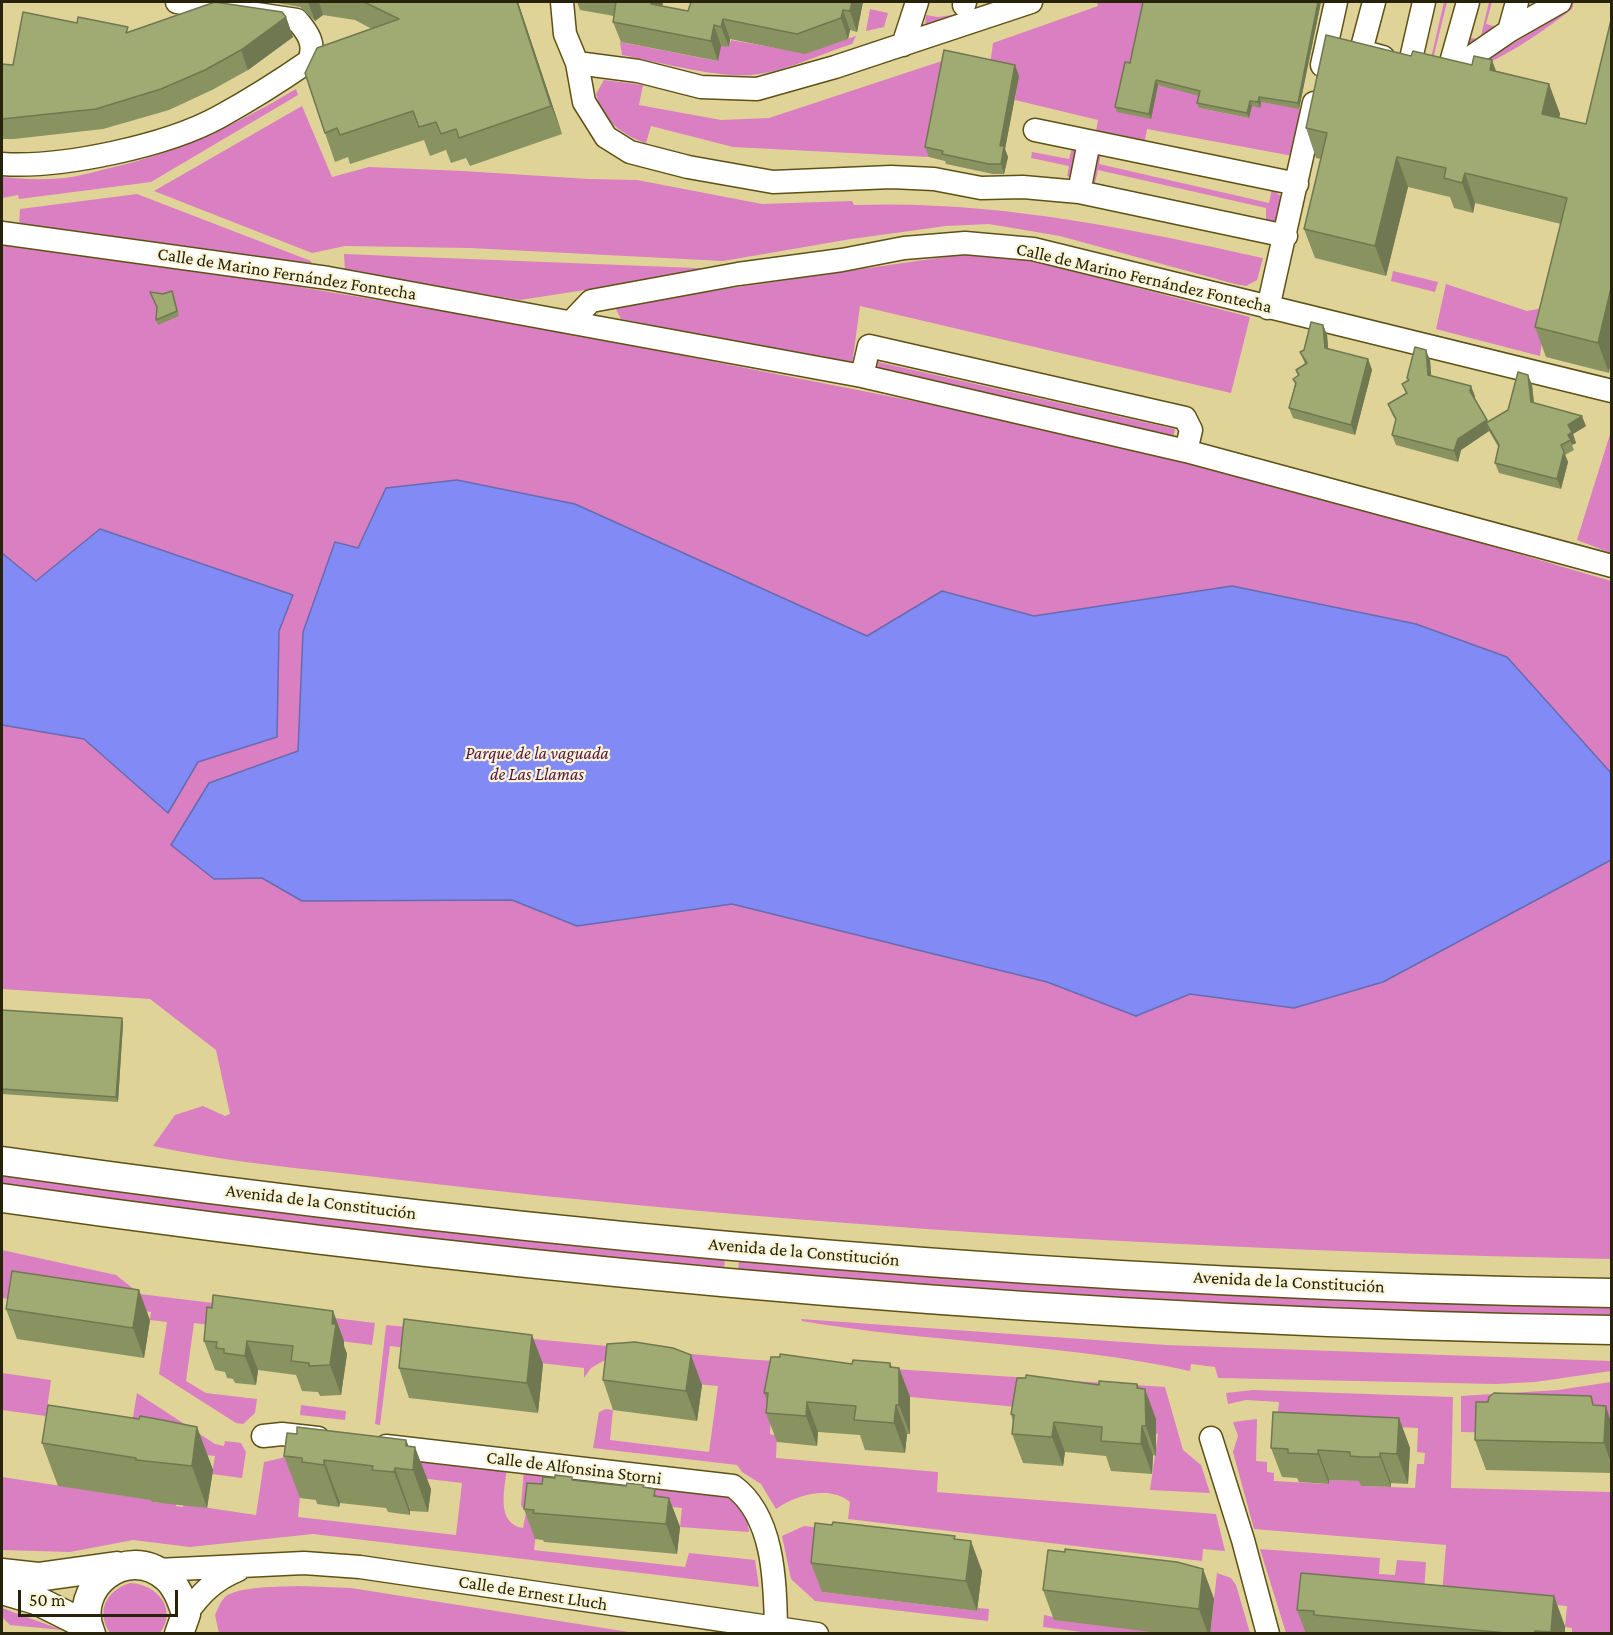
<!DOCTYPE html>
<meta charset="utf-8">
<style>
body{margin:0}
#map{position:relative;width:1613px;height:1635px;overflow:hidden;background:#e0d398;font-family:"Crimson Pro",serif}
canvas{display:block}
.frame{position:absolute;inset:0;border:3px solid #27230a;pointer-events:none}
.scale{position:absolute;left:18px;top:1590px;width:160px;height:27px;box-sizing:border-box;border:3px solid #27230a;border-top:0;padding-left:8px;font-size:18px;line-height:21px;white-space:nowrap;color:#27230a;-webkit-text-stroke:4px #faf4d6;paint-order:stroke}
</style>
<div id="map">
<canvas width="1613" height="1635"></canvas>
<div class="frame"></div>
<div class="scale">50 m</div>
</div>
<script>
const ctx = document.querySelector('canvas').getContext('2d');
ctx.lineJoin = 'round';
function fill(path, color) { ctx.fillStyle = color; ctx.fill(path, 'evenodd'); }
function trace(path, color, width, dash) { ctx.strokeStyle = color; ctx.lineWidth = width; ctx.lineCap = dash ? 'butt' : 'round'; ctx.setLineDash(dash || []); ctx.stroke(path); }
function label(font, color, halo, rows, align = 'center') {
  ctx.font = font + ' "Crimson Pro",serif'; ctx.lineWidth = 4.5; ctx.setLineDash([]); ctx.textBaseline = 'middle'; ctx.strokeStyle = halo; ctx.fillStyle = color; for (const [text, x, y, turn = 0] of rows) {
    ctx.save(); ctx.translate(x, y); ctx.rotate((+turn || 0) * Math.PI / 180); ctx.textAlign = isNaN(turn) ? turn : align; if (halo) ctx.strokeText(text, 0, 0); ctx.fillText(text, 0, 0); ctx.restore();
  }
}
fill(new Path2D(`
 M1097,2H1146L1159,78L1201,96L1199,108L1249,118L1252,106L1261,102L1302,109L1293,156L1147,129L1144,145L1095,136L1098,120L1015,100L1018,76L990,65L993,43L1098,6Z
 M1444,2H1447L1433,59L1431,58Z
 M1489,2H1492L1486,24L1502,28L1501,31L1474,47L1467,41L1468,37L1480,40Z
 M1569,2H1574L1572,9C1537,36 1500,61 1459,75L1527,35Z
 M870,9L888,13L884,27L866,31Z
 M959,14L925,26L926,15L938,17Z
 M856,36L852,44C820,54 785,72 751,75C717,78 658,62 622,55L620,42L717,61L721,45L729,47L731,40L804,53Z
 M948,59L929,157L733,147L651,126L646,143C622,135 602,120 596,94L604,80L643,85L639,105L721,120L769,118Z
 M296,89L298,95L151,182L19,199L18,195L2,198V177C17,178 32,180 47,179C68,179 87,174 106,169C177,153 234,126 296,89Z
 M302,106L332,177L369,167L463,171L589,179L637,180L762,204L852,201L854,205C993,200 1128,228 1263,258L1257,280L1246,286L1235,284L1060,236L989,224L946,226L851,239L723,261L470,248L345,246L312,253L154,191Z
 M1072,148L1078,150L1072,178L1067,176L1069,166L1031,158L1032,152L1069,159Z
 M1101,154L1099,164L1269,203L1272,189L1283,198L1277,221L1266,223V208L1098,170L1095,183L1091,182L1095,155Z
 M137,194L311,261L313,267L19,226L20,209Z
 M2,245L234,276L527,325L939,406L1228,473L1386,515L1611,581V1259C1275,1252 940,1235 606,1202C520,1194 435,1184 350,1174C284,1167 218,1160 153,1146L175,1115L203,1106L225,1116L230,1114L216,1050L150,999L2,989Z
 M972,253L1026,259L1250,317L1231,393L860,306L852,365L621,319L616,309L621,304Z
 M344,254L721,269L520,300L345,272Z
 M1393,271L1438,282L1435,292L1391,281Z
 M1446,284L1527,311L1559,305L1542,342L1540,356L1436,329Z
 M878,362L1175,429L1173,439L876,370Z
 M1611,431V553L1577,540Z
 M2,1172L725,1257L724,1270L427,1241L2,1185Z
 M2,1250L116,1275L140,1294L375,1323L372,1345L194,1323L186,1381L206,1393L257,1399L255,1413L243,1424L236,1423L159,1374L167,1322L150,1320L151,1312L28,1295L26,1301L2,1298Z
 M739,1258L1611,1304V1317L1371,1311L1088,1297L738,1271Z
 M801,1319L1166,1345L1611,1361V1371L1535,1382L1495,1384L1218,1378L1215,1367L1191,1364L1190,1371C1063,1343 930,1343 802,1321Z
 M386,1325L744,1359L1165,1387L1183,1450L1201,1465L1210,1493L1150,1490L1158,1434L1028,1408L910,1397L772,1395L770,1434L777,1436L776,1458L938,1472L937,1492L1216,1514L1225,1551L1203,1549L1202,1561L848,1519L850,1502C829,1485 796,1495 776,1509L761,1484L742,1472L737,1465L593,1448L599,1412L606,1409L613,1410L610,1440L709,1452L718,1386L696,1384L620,1361L605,1360L591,1368L584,1378V1368L390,1346L380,1425L375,1424Z
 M2,1373L51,1380L46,1416L2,1410Z
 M1611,1382V1435L1461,1432V1396L1558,1390Z
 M1253,1390L1453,1397L1451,1488L1611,1492V1633H1572V1628L1565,1627L1567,1606L1442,1594L1446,1545L1254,1529L1233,1452L1238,1436L1233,1422L1257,1419L1256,1461L1267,1462V1472L1274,1473V1481L1328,1484L1329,1480L1361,1481L1362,1486L1415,1488L1417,1464H1424L1425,1453L1417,1452L1418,1428L1277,1421L1279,1402L1246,1400L1228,1404L1226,1393Z
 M137,1393L215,1444L224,1446L225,1441L241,1443L246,1452L242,1478L212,1474L215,1456L181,1452L131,1429Z
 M301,1405L346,1411L345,1420L300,1415Z
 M290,1450L331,1468L303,1465L298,1517L456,1535L462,1483L403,1476L405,1457L507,1468C505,1487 495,1524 523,1528L526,1513L521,1505L524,1470L729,1496L747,1517L749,1532L680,1527L682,1508L541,1492L534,1550L685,1567L689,1553L755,1560L759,1587L313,1534L190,1547L133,1540L70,1552L2,1550V1477L147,1499L152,1496V1502L160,1503L161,1498L176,1500V1506L183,1507L184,1501L189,1505L256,1515L264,1462L282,1458Z
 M804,1526L822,1528V1592L977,1611L978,1608L989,1609L988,1621L815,1601L791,1579L782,1536Z
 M1260,1549L1380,1558L1379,1574L1395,1575L1397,1560L1426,1562L1424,1593L1309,1633H1286Z
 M1217,1573L1231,1578L1236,1585L1250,1633L1210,1634Z
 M130,1583C157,1584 178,1609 160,1633H110C95,1611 107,1590 130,1583Z
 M298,1586L351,1588L635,1633H219L215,1615C218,1609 220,1602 225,1597C238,1586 280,1587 298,1586Z
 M2,1608L62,1630L10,1625L2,1617Z
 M1044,1615L1054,1617L1169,1633L1097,1634L1043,1627Z`), '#da7fc1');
const water = new Path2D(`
 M457,480L575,504L867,636L942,591L1034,616L1232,586L1416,624L1507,657L1611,773V860L1383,982L1294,1008L1190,994L1136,1016L1047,982L732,904L577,926L512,900L302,901L262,878L214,879L171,845L209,783L298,751L303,632L335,542L358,548L386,488Z
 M100,529L293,595L279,631L277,737L198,762L168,813L84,739L2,725V553L36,581Z`);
fill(water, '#828af6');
trace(water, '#676baf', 1.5);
const minor = new Path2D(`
 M562,2L565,34L577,63L584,102L606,137L630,152L688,167L773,182L891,177L934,179L981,188L1023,187L1079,192L1286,236
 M1374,2L1361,51L1383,57
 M964,5L965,2
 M1509,31L1517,2
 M903,45L917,2
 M577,63L638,71L701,87L757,89L835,67L1031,2
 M1410,63L1424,2
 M1322,65L1336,2
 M1435,70L1448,73L1509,31L1560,2
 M1448,73L1468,2
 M1035,130L1297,184
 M2,164C62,168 166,146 219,117C250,100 280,81 309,61C316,44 308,33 297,20L177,2
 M1079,192L1089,142
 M2,233L328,278L862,376L1186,451L1612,566
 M1268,308L1314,103
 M572,321L591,301L738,274L842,260L904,248L965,243L1033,249L1612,391
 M862,376L869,346L1185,418L1191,430L1186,451
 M263,1436L282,1434L318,1438
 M1211,1438L1243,1540L1268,1634
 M386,1446L733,1486C774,1516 775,1581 776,1627
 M157,1570L304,1563L360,1567L817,1634
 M186,1614C201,1593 214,1580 238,1570`);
const major = new Path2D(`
 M2,1161C535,1237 1073,1285 1612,1293
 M2,1198C535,1274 1073,1322 1612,1330
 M2,1573L38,1577L117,1566
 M2,1590L36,1600L88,1626
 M91,1634C70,1587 127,1543 166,1577C177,1586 182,1601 186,1614L179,1634`);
trace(minor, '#5d5115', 25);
trace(major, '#5d5115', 31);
trace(minor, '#fff', 22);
trace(major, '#fff', 28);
fill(new Path2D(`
 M276,2H518L562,134L470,166L466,158L451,163L446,150L430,156L424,140L350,164L348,157L335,162L325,133L372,29L355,20L323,15L315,21L300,7L277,3Z
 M577,2H663L662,6L688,11L863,2L857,32L850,30L848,39L805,54L730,39L729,47L721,46L718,61L621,42L613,22L614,16L580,10Z
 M1321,2L1299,109L1261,102L1260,108L1252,106L1249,118L1199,108L1197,103L1199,96L1158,85L1151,119L1117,112L1115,107L1130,63Z
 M286,17L293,37L248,70L212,90L169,110L103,129L14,139H2V64L13,65L77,23L130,32Z
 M1411,56L1497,71L1549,84L1560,114L1559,118L1609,373L1546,357L1535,327L1561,224L1475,203L1473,213L1454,208L1450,197L1408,187L1386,276L1315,258L1304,229L1321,159L1316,158L1306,128Z
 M1019,76L1005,149L1008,157L1004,174H993L946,164L945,161L929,157L925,147Z
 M150,292L174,296L179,316L158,325L156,320L157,308Z
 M1323,325L1327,335L1328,349L1368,359L1372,370L1355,435L1293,418L1289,408L1295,384L1293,379L1298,376L1296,370L1305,364L1300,352L1304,350Z
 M1430,360L1431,376L1475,396L1474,398L1488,422L1508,410L1528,375L1532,385L1534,403L1586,426L1573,434L1576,443L1572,445L1574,450L1565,455L1568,462L1561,489L1499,473L1495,463L1499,448L1489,431L1461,450L1458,462L1396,445L1392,435L1396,421L1392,414L1388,404L1406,394L1402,384L1408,381L1407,378Z
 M2,1010L122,1018L123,1024L118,1102L2,1094Z
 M212,1308L333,1311L344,1341V1346L347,1354L341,1395L320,1396L318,1392L302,1391L296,1375L258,1370L256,1385L235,1383L233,1379L227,1378L225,1372L215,1370L204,1341Z
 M6,1309L150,1320L144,1358L17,1339Z
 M890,1363L892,1367L899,1368L910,1397V1434H907L905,1453L865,1450L860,1435L818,1432L817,1446L777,1442L766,1413L767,1401L764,1393L852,1364Z
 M543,1364L538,1413L409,1398L399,1368Z
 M603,1380L702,1385L697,1421L613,1410Z
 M1137,1384L1156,1419V1456L1153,1455L1152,1474L1111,1471L1106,1456L1065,1452L1063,1466L1023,1463L1012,1434L1013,1422L1011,1414L1099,1385Z
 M1594,1405L1611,1422V1473L1486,1470L1475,1440Z
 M1399,1418L1410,1448L1408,1484L1391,1483V1487L1361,1486L1359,1481L1329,1480V1484L1299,1482L1297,1478L1282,1477L1271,1448Z
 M197,1427L213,1470L207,1508L152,1502L151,1500L58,1486L42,1443Z
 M297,1434L406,1440L409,1447L431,1489L428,1512L410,1511V1515L388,1512L386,1508L340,1503L339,1507L317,1504L316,1500L300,1498L284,1456Z
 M572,1477L573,1480L645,1488L658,1496L669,1498L680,1527L677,1554L544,1542L543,1540L535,1539L524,1509L542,1484L555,1478Z
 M956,1540L982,1571L977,1611L822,1592L811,1563Z
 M1203,1569L1214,1599L1210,1634H1168L1054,1620L1043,1590Z
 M1297,1610L1565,1626V1634H1306Z`), '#899362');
fill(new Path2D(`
 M308,2H319L323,15L315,21Z
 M517,2H518L562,134L551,106Z
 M652,2H663L659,24L651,4Z
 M852,2H863L857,32L850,11Z
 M1318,2H1321L1299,109L1298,103Z
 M843,10L850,30L848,39L841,18Z
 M286,17L293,37L248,70L241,50Z
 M723,19L730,39L729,47L721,27Z
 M714,25L721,46L718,61L711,41Z
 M1492,60L1503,90L1490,70Z
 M1015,65L1019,76L1005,149L1008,157L1004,174L1001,164L1000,146Z
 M1156,80L1158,85L1151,119L1149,114Z
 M1549,84L1560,114L1553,144L1542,114Z
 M1259,97L1261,102L1260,108L1258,102Z
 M1250,101L1252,106L1249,118L1247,113Z
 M1397,157L1408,187L1386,276L1375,246Z
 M1465,173L1475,203L1473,213L1462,183Z
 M1611,288V362L1609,373L1598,343Z
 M1323,325L1327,335L1329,358L1325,348Z
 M1426,350L1430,360L1432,385L1428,375Z
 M1368,359L1372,370L1355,435L1351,425Z
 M1528,375L1532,385L1535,413L1531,402Z
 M1471,386L1475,396L1474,401L1470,391Z
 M1582,416L1586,426L1573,434L1576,443L1572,445L1568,435V425Z
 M1487,420L1491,430L1486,423L1489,431L1461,450L1458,462L1454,451L1458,439Z
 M1564,452L1568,462L1561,489L1557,479Z
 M122,1018L123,1024L118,1102L116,1097Z
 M139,1290L150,1320L144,1358L133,1328Z
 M333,1311L344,1341V1346L347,1354L341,1395L330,1365Z
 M532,1335L543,1364L538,1413L527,1383Z
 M247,1341L258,1370L256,1385L245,1356Z
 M691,1355L702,1385L697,1421L686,1391Z
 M890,1363L899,1388V1368L910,1397V1434L899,1405L890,1367Z
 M1137,1384L1146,1408L1145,1389L1156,1419V1456L1146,1426L1137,1388Z
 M807,1402L818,1432L817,1446L806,1416Z
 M896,1405L907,1434L905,1453L894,1423Z
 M1606,1406L1611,1422V1463L1604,1443Z
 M1399,1418L1410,1448L1408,1484L1397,1454Z
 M1054,1422L1065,1452L1063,1466L1052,1437Z
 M1142,1426L1153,1455L1152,1474L1141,1444Z
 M197,1427L213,1470L207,1508L192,1466Z
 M406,1440L414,1460L415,1447L431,1489L428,1512L413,1470L406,1446Z
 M1318,1450L1329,1480V1484L1318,1454Z
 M1380,1453L1391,1483V1487L1380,1457Z
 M324,1460L340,1503L339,1507L324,1465Z
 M395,1468L410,1511V1515L394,1472Z
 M669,1498L680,1527L677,1554L666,1524Z
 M971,1541L982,1571L977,1611L966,1581Z
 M1203,1569L1214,1599L1210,1634H1208L1199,1609Z
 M1554,1596L1565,1626V1634H1552L1551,1632Z`), '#6f7850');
const building = new Path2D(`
 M215,2L282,12L286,17L241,50L205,70L161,89L96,109L2,119V64L13,65L23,12L77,23L78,17L128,27L126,33Z
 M364,2H517L551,106L459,138L456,129L441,134L436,122L419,127L413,111L340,135L337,128L325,133L305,73L317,48L399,19Z
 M616,2H652L651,4L688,11L691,2H852L850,11L843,10L841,18L797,34L723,19L721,27L714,25L711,41L613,22Z
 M1143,2H1318L1298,103L1259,97L1258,102L1250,101L1247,113L1197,103L1200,91L1156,80L1149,114L1115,107L1125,62L1130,63Z
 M1611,20V288L1598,343L1535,327L1567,198L1465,173L1462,183L1444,178L1446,168L1397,157L1375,246L1304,229L1327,133L1306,128L1326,35L1411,56L1413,51L1472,65L1474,56L1492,60L1490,70L1549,84L1542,114L1586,124Z
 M944,50L1015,65L1000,146H1004L1001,164H989L942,154L943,151L925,147Z
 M172,291L177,311L156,320L157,307L150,292L163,294Z
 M1311,322L1323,325L1325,348L1368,359L1351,425L1289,408L1296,383L1293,379L1299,375L1296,370L1307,363L1300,352L1304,350Z
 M1415,347L1426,350L1428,375L1471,386L1470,391L1487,420L1458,439L1454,451L1392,435L1396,419L1388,404L1407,393L1402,384L1409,380L1407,378Z
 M1518,372L1528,375L1531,402L1582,416L1568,425L1572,432L1568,435L1571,440L1561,445L1564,452L1557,479L1495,463L1499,445L1486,423L1508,410Z
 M2,1010L122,1018L116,1097L2,1089Z
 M12,1271L139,1290L133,1328L6,1309Z
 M213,1295L333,1311L332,1324H336L330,1365L309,1366V1363L291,1361L293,1346L274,1344L247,1341L245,1356L224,1353V1349L216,1348L217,1342L204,1341L207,1307L212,1308Z
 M404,1319L532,1335L527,1383L399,1368Z
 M635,1342L673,1348L691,1355L686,1391L603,1380L607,1344Z
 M780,1354L852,1364L853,1360L890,1363V1367L899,1368V1405H896L894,1423L854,1420L856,1406L807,1402L806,1416L766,1413L768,1393H764L771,1357H780Z
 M1026,1375L1099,1385V1381L1137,1384V1388L1145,1389L1146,1426H1142L1141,1444L1101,1441L1102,1427L1054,1422L1052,1437L1012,1434L1014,1415L1011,1414L1017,1378H1026Z
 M1494,1393L1591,1396L1593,1405L1606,1406L1604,1443L1475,1440L1476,1402H1488L1489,1397Z
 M48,1405L139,1419L140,1416L157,1419L197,1427L192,1466L136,1460V1458L42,1443Z
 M1273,1412L1399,1418L1397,1454L1380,1453V1457H1362L1350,1456V1452L1318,1450V1454L1288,1453V1449L1271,1448Z
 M297,1427L406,1440V1446L415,1447L413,1470L395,1468L394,1472L372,1470L373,1466L324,1460V1465L302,1462V1458L284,1456L287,1433L297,1434Z
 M555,1475L572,1477V1480L626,1486L627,1483L644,1485L643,1487L655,1489L654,1496L669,1498L666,1524L533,1513L534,1510L524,1509L527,1483L542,1484L543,1477L555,1478Z
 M833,1522L955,1536L954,1539L971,1541L966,1581L811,1563L815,1523L832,1525Z
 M1065,1549L1177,1562L1203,1569L1199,1609L1043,1590L1048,1550L1065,1552Z
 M1301,1573L1554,1596L1551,1632L1535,1631L1534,1634H1517L1314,1615V1611L1297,1610Z`);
fill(building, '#9fab72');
trace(building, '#6f7850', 1.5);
label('18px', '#27230a', '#faf4d6', [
 ["Calle de Marino Fernández Fontecha",287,274,9],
 ["Calle de Marino Fernández Fontecha",1144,278,13],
 ["Avenida de la Constitución",321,1202,7],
 ["Avenida de la Constitución",804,1252,5],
 ["Avenida de la Constitución",1289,1282,3],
 ["Calle de Alfonsina Storni",574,1468,7],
 ["Calle de Ernest Lluch",533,1593,9]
]);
label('italic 18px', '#541345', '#faf4d6', [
 ["Parque de la vaguada",537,753],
 ["de Las Llamas",537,774]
]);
</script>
